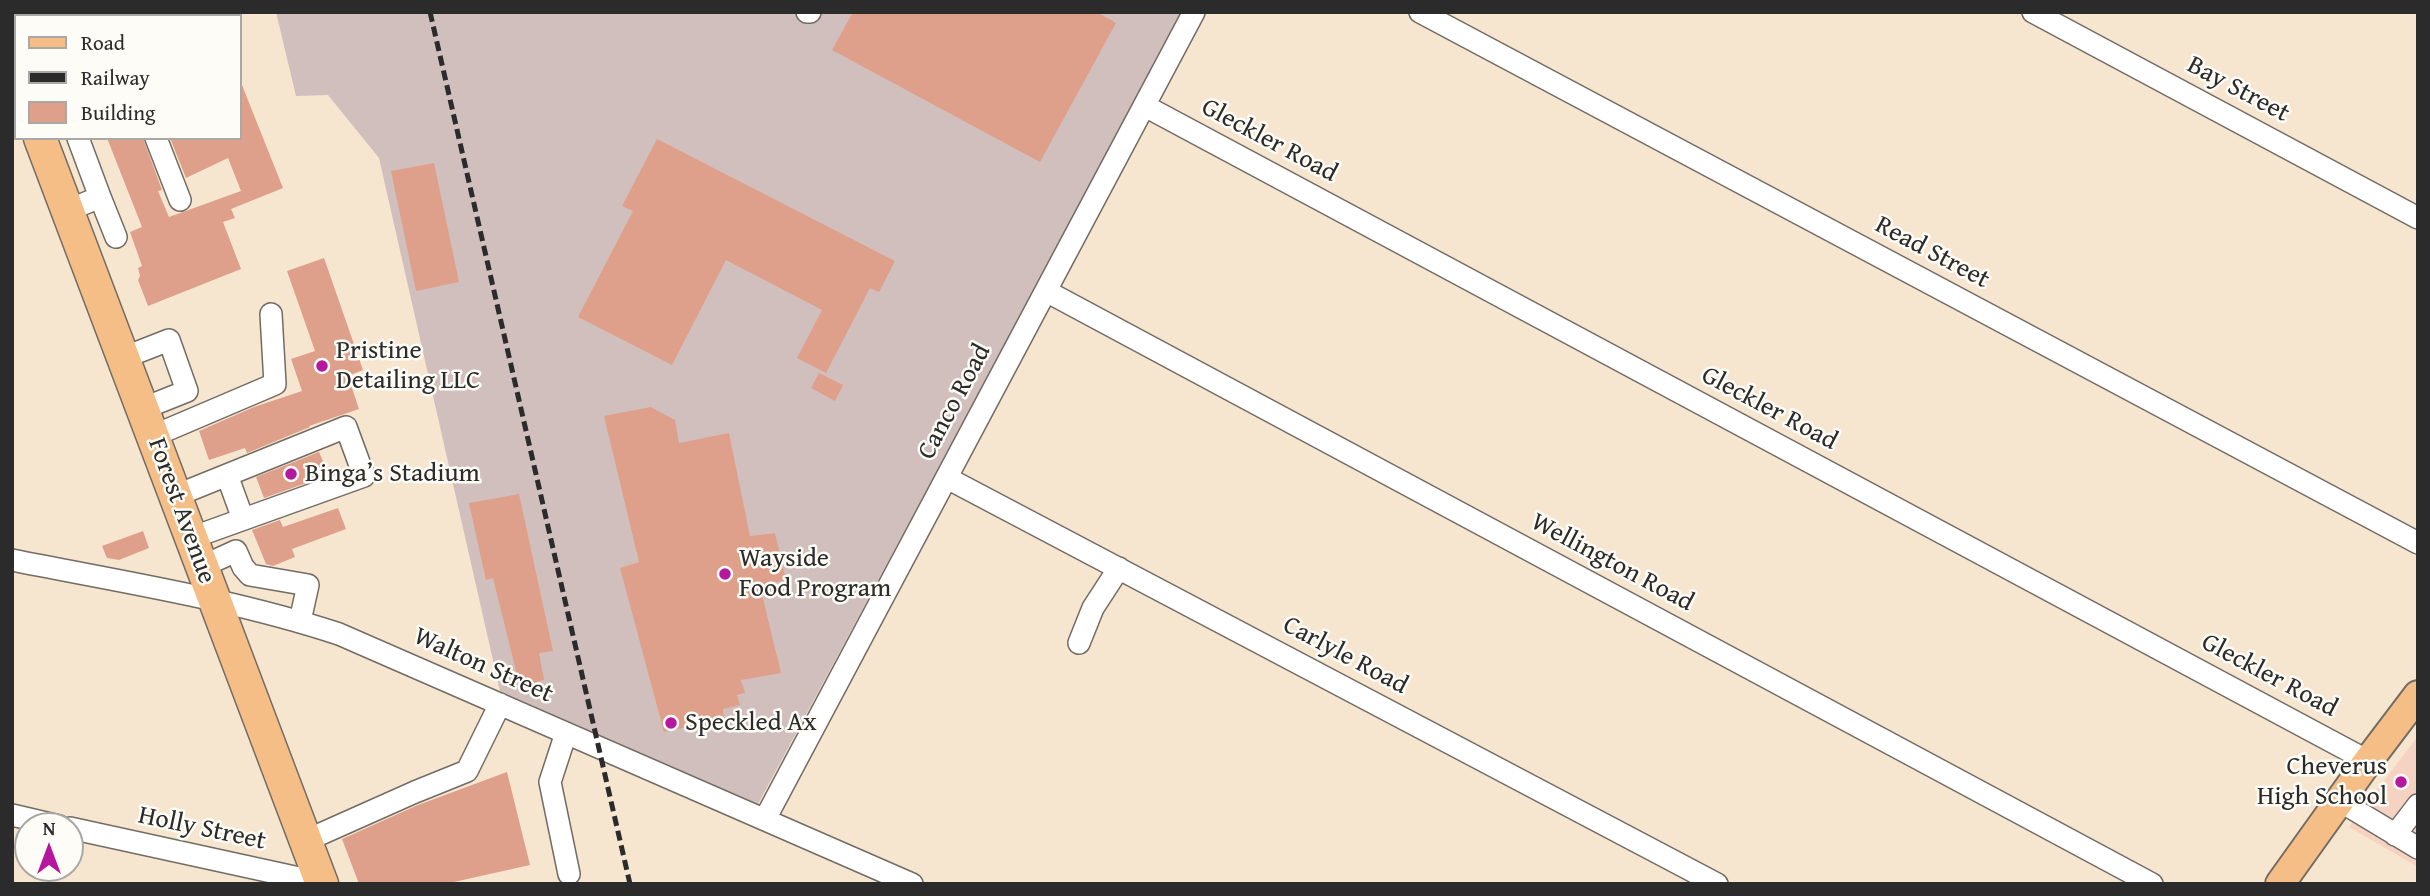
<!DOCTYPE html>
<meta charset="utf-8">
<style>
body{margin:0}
#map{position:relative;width:2430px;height:896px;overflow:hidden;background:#f6e5cf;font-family:"Gentium Book Plus",serif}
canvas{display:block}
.frame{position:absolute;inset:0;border:14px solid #2b2b2b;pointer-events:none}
.legend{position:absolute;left:14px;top:14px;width:228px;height:126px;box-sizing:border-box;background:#fdfcf7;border:2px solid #a9a8a5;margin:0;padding:9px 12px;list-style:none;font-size:21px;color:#2b2b2b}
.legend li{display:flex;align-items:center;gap:14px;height:35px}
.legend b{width:35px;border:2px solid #a9a8a5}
.north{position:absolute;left:14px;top:812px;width:70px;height:70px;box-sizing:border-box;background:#fdfcf7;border:2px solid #a9a8a5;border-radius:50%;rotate:0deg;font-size:19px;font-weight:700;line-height:28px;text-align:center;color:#2b2b2b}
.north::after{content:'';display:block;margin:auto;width:24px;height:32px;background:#b5179e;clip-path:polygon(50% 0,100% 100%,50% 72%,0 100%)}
</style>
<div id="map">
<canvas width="2430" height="896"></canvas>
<div class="frame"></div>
<ul class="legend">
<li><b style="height:9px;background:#f6be87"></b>Road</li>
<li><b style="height:9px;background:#2b2b2b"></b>Railway</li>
<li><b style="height:19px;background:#dfa08b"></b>Building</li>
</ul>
<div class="north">N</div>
</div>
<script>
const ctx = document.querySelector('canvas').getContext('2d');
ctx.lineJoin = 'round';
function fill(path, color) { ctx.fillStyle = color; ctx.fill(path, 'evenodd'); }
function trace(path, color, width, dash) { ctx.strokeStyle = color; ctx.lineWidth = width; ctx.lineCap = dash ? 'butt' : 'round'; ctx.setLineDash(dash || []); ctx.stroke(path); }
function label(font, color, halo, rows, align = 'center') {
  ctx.font = font + ' "Gentium Book Plus",serif'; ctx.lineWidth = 5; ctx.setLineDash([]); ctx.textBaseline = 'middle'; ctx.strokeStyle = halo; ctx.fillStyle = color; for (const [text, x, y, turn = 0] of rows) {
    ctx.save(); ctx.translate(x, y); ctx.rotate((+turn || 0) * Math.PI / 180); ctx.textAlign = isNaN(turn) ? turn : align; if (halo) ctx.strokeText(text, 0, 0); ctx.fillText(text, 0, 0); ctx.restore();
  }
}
fill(new Path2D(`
 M2418,736V867L2349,827Z`), '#f6d2c3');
fill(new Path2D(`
 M276,12H1183L758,804L500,691L379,158L328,95L296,96Z`), '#d1bfbd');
fill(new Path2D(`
 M853,12H1097L1116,23L1040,162L832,50Z
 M240,80L283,188L231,209L235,218L223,222L241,269L148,306L138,280L140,276L138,268L142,266L130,232L142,227L107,138H143L162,190L158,191L169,217L241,191L228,158L186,178L170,138H240Z
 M657,139L895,261L879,292L870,288L826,373L797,358L822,310L726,260L672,365L578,317L633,211L622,206Z
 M434,163L459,282L416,291L391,171Z
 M324,258L363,370L348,376L359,409L309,426L310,427L247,453L245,448L209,460L199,431L254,407L302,391L291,359L315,351L287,271Z
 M819,373L843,385L835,401L811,388Z
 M651,407L675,420L679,443L729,433L750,536L775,533L786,580L760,586L781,673L741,680L745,693L737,695L740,705L723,709L724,719L664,732L620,568L639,562L604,416Z
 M319,452L329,475L264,498L256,477Z
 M519,494L553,651L539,653L544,680L520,687L493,578L486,580L469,503Z
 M338,508L346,529L292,549L295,557L273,566L266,564L252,530L280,520L283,527Z
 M143,531L149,548L119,560L107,558L102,546Z
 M507,772L530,865L445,884H359L342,839L418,805Z`), '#dfa08b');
const minor = new Path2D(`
 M807,12H810
 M1420,12L2418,543
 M2033,12L2418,218
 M90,16L99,12
 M12,46L16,45
 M12,103L16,104
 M1145,106L2368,761
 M156,138L180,200
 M100,197L116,237
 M69,210L100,197L78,138
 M1046,291L2152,884
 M123,358L169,340L187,391L142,409
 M153,436L275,384L271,314
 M227,475L243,519
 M947,478L1717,884
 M175,496L346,427L364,476L191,538
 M12,560C122,582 233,599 339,634L912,884
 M201,567L236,551L243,567L250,575L308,585L300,621
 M1079,643L1093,608L1119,568
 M566,733L550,782L569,874
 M2340,801L2418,848
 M12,815L59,826
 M765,819L1194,12
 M70,828L322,883
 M2395,835L2418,805
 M305,841L415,792L467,771L500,704`);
const major = new Path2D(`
 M2280,884L2368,761L2418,695`);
const highway = new Path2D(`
 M12,66L16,75
 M40,138L322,884`);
trace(minor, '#726c64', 24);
trace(major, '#726c64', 32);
trace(highway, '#726c64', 35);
trace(minor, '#fff', 21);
trace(major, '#f6be87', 28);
trace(highway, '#f6be87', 32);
trace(new Path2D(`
 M430,12L630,884`), '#2b2b2b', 5, [10, 5]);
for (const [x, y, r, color] of [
 [322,366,7,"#b5179e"],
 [291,474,7,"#b5179e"],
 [725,574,7,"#b5179e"],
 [671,723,7,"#b5179e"],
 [2401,782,7,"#b5179e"]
]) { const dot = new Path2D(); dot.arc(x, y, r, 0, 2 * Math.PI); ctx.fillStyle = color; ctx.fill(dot); trace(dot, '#fdfcf7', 2.5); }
label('26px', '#2b2b2b', '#fdfcf7', [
 ["Bay Street",2238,90,28],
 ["Gleckler Road",1269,141,28],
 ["Read Street",1932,253,28],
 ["Canco Road",955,402,-62],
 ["Gleckler Road",1769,409,28],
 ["Forest Avenue",181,511,70],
 ["Wellington Road",1612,563,28],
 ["Carlyle Road",1345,656,28],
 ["Walton Street",483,666,24],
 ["Gleckler Road",2269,676,28],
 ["Holly Street",202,829,12]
]);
label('26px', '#2b2b2b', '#fdfcf7', [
 ["Pristine",336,351],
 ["Detailing LLC",336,381],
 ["Binga’s Stadium",305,474],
 ["Wayside",739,559],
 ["Food Program",739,589],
 ["Speckled Ax",685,723],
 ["Cheverus",2387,767,"right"],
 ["High School",2387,797,"right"]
], 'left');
</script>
